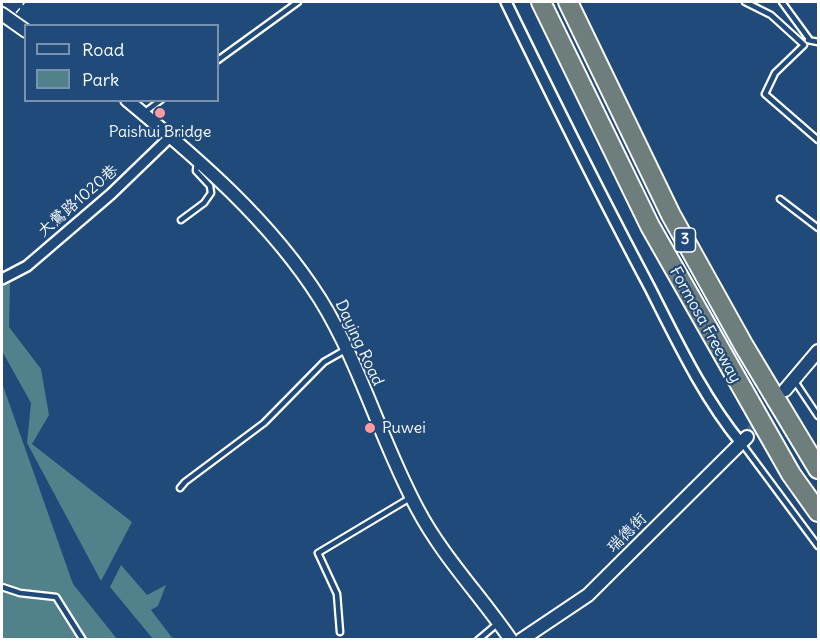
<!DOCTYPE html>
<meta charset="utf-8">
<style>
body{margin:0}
#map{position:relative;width:820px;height:641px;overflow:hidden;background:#1f4a7a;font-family:Delius,sans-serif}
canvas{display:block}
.frame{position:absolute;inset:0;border:3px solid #fff;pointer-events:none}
.legend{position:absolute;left:24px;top:24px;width:195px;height:78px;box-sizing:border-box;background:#1f4a7a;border:2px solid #7992af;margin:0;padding:8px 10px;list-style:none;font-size:18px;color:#fff}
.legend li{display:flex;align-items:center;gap:12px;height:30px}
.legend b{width:30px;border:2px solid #7992af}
</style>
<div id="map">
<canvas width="820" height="641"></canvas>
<div class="frame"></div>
<ul class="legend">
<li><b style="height:8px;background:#1f4a7a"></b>Road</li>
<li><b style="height:16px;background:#51818a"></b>Park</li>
</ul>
</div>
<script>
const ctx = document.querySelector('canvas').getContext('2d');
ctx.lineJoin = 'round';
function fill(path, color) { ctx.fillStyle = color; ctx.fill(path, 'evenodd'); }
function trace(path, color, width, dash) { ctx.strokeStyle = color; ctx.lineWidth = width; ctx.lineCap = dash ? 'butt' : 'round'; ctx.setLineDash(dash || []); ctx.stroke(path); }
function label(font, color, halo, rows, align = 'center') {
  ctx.font = font + ' Delius,"LXGW WenKai TC",sans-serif'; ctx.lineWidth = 4.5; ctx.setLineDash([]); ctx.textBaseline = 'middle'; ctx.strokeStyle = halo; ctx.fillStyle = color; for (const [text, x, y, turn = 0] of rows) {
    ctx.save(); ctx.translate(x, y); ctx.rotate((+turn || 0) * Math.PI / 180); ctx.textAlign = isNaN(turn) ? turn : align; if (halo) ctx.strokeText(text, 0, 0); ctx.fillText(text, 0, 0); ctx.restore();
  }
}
fill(new Path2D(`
 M10,283L9,327L41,369L49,415L32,444L132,522L101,581L27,443L31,403L2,351V287Z
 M2,383L73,584L117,639H2Z
 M121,565L147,595L166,585L158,606L151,610L173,639H153L110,587Z`), '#51818a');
trace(new Path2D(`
 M747,437L781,396`), '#41658e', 12, [12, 6]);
const service = new Path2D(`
 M745,2L771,15L804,45L775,73L765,94L818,140
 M782,2L809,39
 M808,40L818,42
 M218,60L298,2
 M145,112L161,100
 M780,199L818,228
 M181,220L204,203L211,193L210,186L196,171L197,162
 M794,380L818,416
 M743,445L818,546
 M180,488L185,482L264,423L324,362L345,350
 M2,587L20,593L56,597L83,640
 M340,632L337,594L318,553L410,498
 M478,640L497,624`);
const minor = new Path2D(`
 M506,2C552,97 599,192 649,286C676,339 703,397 741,443
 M2,279L27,266L111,194L169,138`);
const tertiary = new Path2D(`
 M2,14L26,31
 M127,100C198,159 270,220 320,299C361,365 381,442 418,510C443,557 481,596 511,640
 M785,390L818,351
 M521,640L588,595L747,437`);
const motorway = new Path2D(`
 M541,2L650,226L791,474L818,512
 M568,2L671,215L744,346L818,469`);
trace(service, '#fff', 9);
trace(minor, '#fff', 14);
trace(tertiary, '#fff', 16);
trace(motorway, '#fff', 22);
trace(new Path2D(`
 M16,13L25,2`), '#fff', 1.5, [6, 4.5]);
trace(service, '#1f4a7a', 4.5);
trace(minor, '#1f4a7a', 9);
trace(tertiary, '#1f4a7a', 12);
trace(motorway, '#6d7e7c', 18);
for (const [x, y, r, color] of [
 [160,113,6,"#ff9aa2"],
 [370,428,6,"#ff9aa2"]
]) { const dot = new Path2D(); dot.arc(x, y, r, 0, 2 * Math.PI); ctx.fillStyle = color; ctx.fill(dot); trace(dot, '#1f4a7a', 2); }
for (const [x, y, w] of [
 [685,240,21]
]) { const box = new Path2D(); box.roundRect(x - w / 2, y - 12, w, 24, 4.5); ctx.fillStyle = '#1f4a7a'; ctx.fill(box); trace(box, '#fff', 1.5); }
label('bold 15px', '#fff', null, [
 ["3",685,240]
]);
label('16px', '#fff', '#1f4a7a', [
 ["Paishui Bridge",160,132],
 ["Puwei",382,428,"left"]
]);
label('16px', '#fff', '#1f4a7a', [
 ["大鶯路1020巷",78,201,-41],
 ["Formosa Freeway",705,325,61],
 ["Daying Road",359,343,65],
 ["瑞德街",627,533,-45]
]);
</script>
